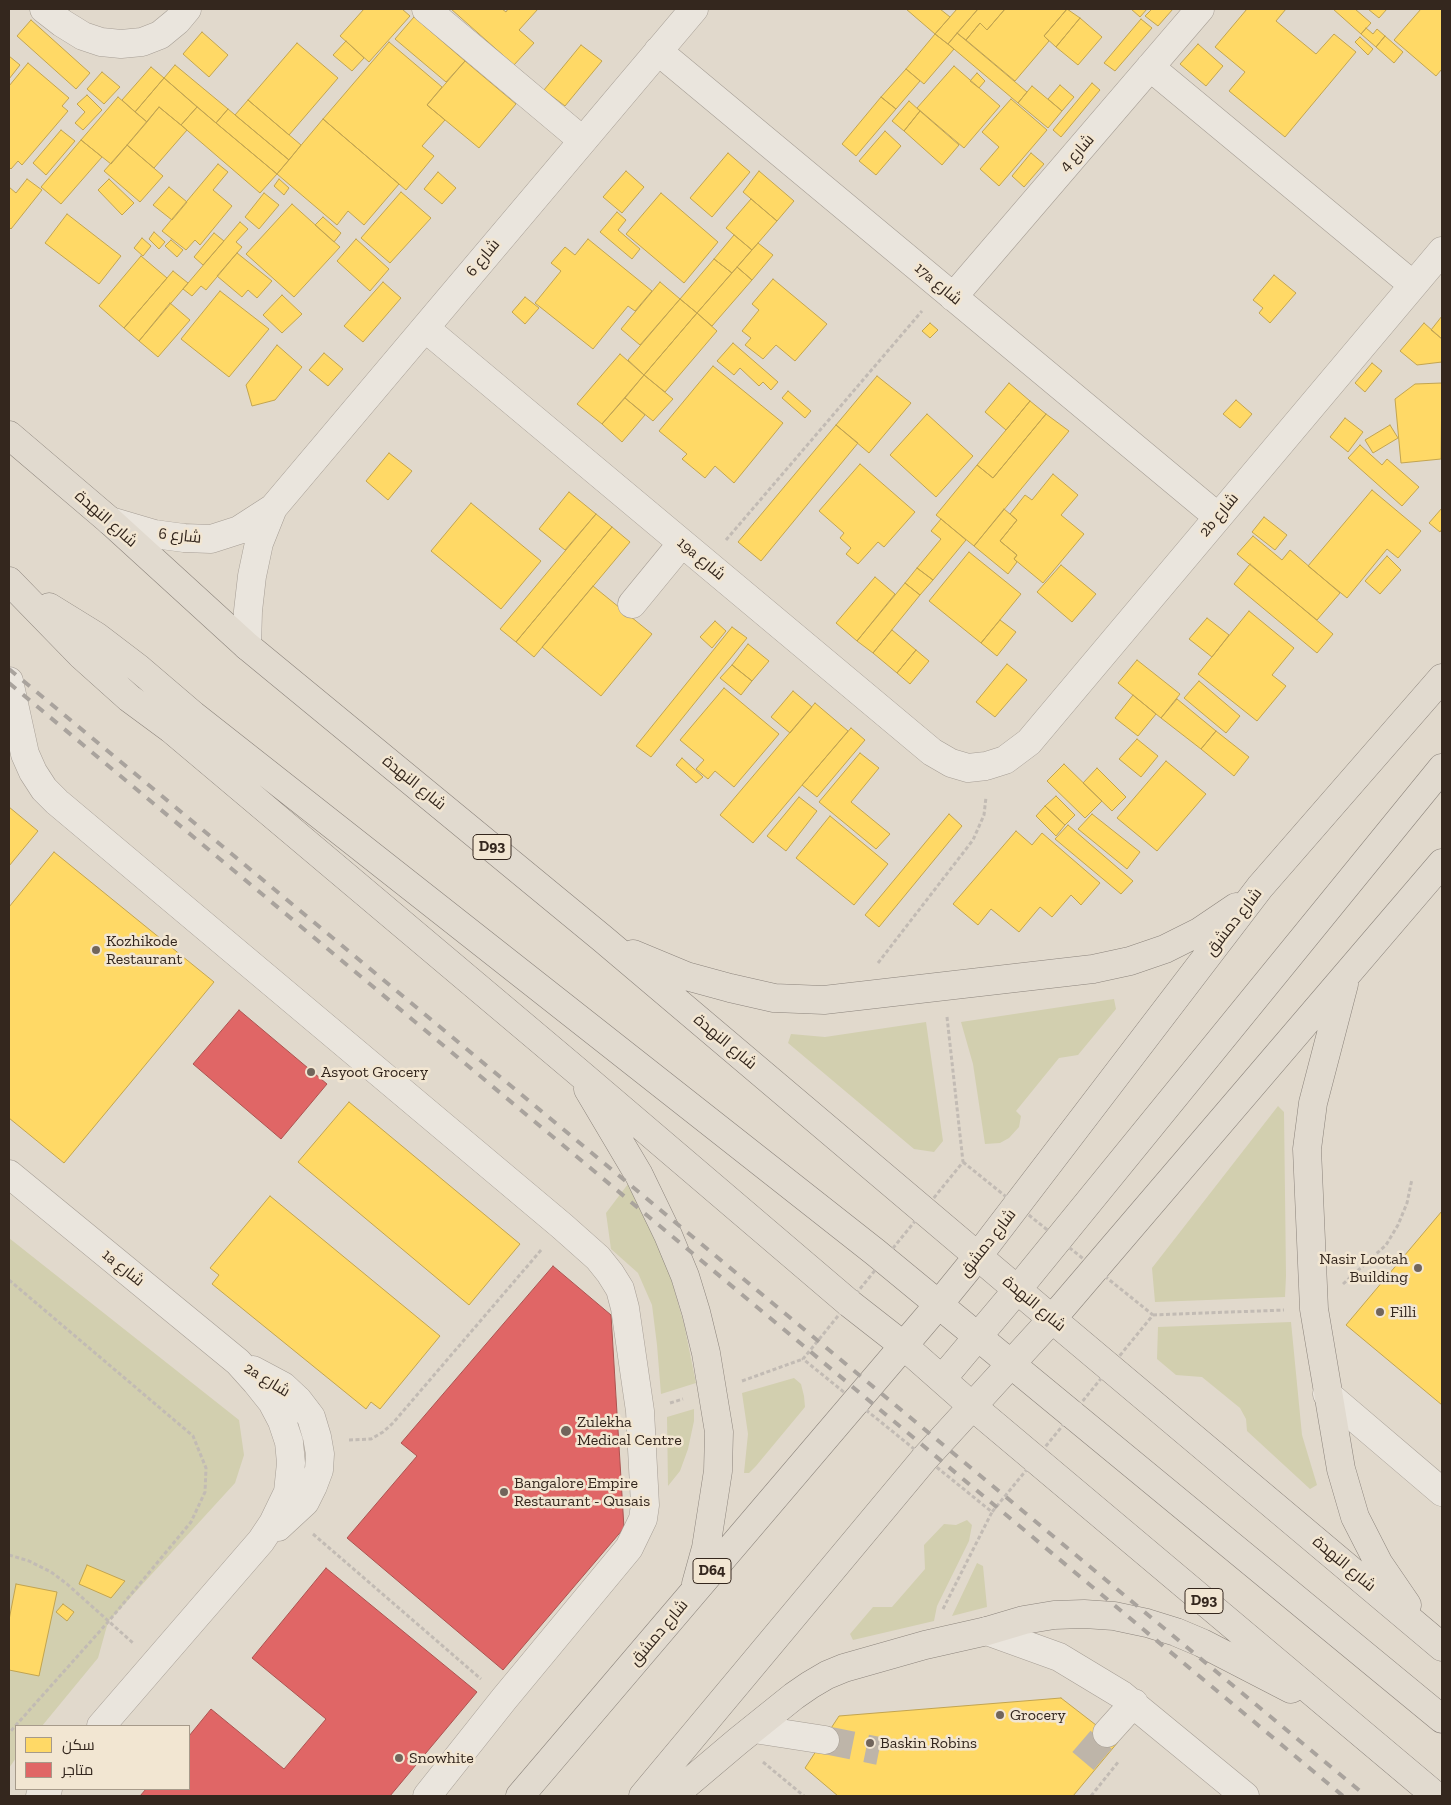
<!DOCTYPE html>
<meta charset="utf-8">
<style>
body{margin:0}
#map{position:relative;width:1451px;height:1805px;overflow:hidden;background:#e1d9cc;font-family:"Zilla Slab",Cairo,serif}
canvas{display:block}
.frame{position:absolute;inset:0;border:10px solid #34271e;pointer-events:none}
.legend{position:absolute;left:15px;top:1725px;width:175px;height:65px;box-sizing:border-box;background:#f2e6d2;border:1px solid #a69a8a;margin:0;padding:6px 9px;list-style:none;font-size:15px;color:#34271e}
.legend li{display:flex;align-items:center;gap:10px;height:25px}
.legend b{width:25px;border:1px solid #a69a8a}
</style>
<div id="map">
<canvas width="1451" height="1805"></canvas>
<div class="frame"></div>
<ul class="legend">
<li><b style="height:14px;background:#ffd966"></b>سكن</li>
<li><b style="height:14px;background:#e06666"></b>متاجر</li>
</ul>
</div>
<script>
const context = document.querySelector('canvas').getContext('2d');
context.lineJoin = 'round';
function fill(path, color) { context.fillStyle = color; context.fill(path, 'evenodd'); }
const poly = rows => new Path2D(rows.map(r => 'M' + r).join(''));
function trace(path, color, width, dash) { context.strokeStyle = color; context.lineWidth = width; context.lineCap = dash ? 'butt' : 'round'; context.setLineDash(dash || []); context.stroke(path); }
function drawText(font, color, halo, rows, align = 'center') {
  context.font = font + ' "Zilla Slab",Cairo,serif'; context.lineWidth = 5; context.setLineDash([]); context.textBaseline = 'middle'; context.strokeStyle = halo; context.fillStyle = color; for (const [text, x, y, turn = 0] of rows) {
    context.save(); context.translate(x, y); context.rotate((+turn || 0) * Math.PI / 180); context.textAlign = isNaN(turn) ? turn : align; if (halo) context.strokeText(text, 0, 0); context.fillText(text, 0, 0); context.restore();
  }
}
fill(poly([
 [1114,999,1116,1009,1078,1055,1059,1058,1016,1111,1021,1116,1019,1127,1009,1138,1000,1143,985,1144,973,1064,961,1022],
 [926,1022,943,1141,934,1152,914,1149,788,1043,791,1034,825,1037],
 [1278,1106,1284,1112,1286,1276,1285,1297,1155,1302,1152,1268],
 [631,1180,663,1250,684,1324,696,1383,661,1394,657,1345,652,1305,638,1273,611,1249,606,1213],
 [9,1238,239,1420,244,1455,235,1483,108,1622,98,1658,42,1726,16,1726,16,1758,9,1768],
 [1291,1322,1302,1435,1317,1485,1310,1489,1247,1431,1246,1419,1240,1408,1202,1377,1176,1375,1157,1359,1158,1327],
 [794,1378,801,1384,804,1396,805,1407,756,1466,749,1473,744,1473,748,1434,742,1393],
 [694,1409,694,1421,688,1449,680,1471,668,1486,667,1417],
 [967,1520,972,1525,969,1541,937,1606,934,1621,853,1640,850,1634,873,1607,892,1607,925,1569,924,1545,944,1524,956,1525],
 [977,1563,983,1566,987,1607,952,1616]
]), '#d2cfaf');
const homes = poly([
 [364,9,402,9,410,16,369,62,340,36,364,9],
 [451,9,502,9,506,12,508,9,538,9,519,30,534,43,514,65,451,9],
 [906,9,940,9,950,17,935,34,906,9],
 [957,9,978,9,948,44,935,34,957,9],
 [978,9,1005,9,987,30,980,23,966,40,957,33,978,9],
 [1005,9,1067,9,1044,36,1049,41,1015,81,966,40,980,23,987,30,1005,9],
 [1067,9,1080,18,1056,47,1044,36,1067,9],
 [1131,9,1147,9,1140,17,1131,9],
 [1152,9,1173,9,1158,26,1145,16,1152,9],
 [1247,9,1286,9,1276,21,1316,54,1334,34,1356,52,1285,137,1229,91,1245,72,1215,47,1247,9],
 [1333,9,1355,9,1371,23,1361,34,1333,9],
 [1368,9,1387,9,1379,18,1368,9],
 [1421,9,1442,9,1442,69,1436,76,1394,40,1421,9],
 [414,17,465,61,446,82,395,39,414,17],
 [1080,18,1102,37,1078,65,1056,47,1080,18],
 [1141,19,1152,28,1115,71,1104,63,1141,19],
 [31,20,90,73,76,89,17,36,31,20],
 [1366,28,1373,34,1377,29,1385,36,1376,47,1361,34,1366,28],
 [202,32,228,55,209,77,183,54,202,32],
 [957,33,1027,92,1018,103,948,44,957,33],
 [935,34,954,49,924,84,906,69,935,34],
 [1385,36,1403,52,1394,63,1376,47,1385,36],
 [1360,37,1373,49,1368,55,1355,42,1360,37],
 [346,41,364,58,352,71,333,55,346,41],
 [389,42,442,87,427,105,445,120,422,146,434,156,406,190,323,119,389,42],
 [297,43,338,78,289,135,248,100,297,43],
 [1198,44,1223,66,1206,86,1180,64,1198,44],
 [581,45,602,61,565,106,544,90,581,45],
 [9,56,20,65,9,79,9,56],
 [465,61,516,104,479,148,427,105,465,61],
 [28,63,69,98,62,106,68,111,22,165,18,161,11,169,9,167,9,86,28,63],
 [175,65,228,109,216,123,164,78,175,65],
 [954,66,1000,106,964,148,917,108,954,66],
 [151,67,164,78,135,112,122,100,151,67],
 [906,69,920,81,896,109,881,97,906,69],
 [102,72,120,87,104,104,87,89,102,72],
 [977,73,985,81,979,88,970,81,977,73],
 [164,78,197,107,181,125,159,107,147,122,135,112,164,78],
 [1092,83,1100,90,1061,137,1053,130,1092,83],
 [1060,85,1074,97,1062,111,1048,99,1060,85],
 [1032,86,1062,111,1048,128,1018,103,1032,86],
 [87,95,102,110,83,130,75,123,85,112,77,104,87,95],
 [118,97,147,122,111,164,81,140,118,97],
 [881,97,896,109,856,156,842,144,881,97],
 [1011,99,1047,130,999,186,980,169,999,147,982,132,1011,99],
 [248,100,301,145,289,160,235,115,248,100],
 [909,101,920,111,904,131,892,121,909,101],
 [159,107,187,130,154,168,127,145,159,107],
 [197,107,277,174,260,193,181,125,197,107],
 [228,109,289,160,277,174,216,123,228,109],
 [920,111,959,145,942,165,904,131,920,111],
 [323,119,399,184,364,225,348,211,337,225,277,174,323,119],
 [61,130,75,141,46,175,33,163,61,130],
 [885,131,901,146,876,175,859,161,885,131],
 [81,140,102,157,61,204,41,187,81,140],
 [127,145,163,176,140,202,104,171,127,145],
 [728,153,750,172,712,217,690,198,728,153],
 [1031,153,1044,164,1024,187,1012,176,1031,153],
 [218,164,228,172,213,190,232,206,200,245,195,240,186,250,162,231,218,164],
 [626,171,644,187,622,213,603,197,626,171],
 [759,171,794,201,777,221,743,192,759,171],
 [438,172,456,188,442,204,424,189,438,172],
 [27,179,42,190,11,229,9,227,9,187,16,193,27,179],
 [109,179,134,203,122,215,98,190,109,179],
 [279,179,289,188,284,195,274,186,279,179],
 [169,187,187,202,172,220,153,205,169,187],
 [401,192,431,218,390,263,361,238,401,192],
 [264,193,279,205,259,229,245,217,264,193],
 [661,193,718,242,684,283,626,234,661,193],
 [751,199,777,221,752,250,726,228,751,199],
 [292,204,340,247,294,297,246,254,292,204],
 [617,212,626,220,618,230,640,249,632,259,600,232,617,212],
 [67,214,121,256,99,284,45,243,67,214],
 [323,217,341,233,334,242,315,225,323,217],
 [240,222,248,229,236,242,242,247,206,290,201,286,192,296,183,289,240,222],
 [154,232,165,242,159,249,149,239,154,232],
 [214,233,224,241,203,265,194,257,214,233],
 [734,235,752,250,732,273,714,259,734,235],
 [142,238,151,246,143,256,134,248,142,238],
 [356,239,389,269,370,291,337,261,356,239],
 [588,239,652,291,635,311,628,306,593,349,535,303,561,271,551,263,565,247,575,255,588,239],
 [171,240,183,250,177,257,165,246,171,240],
 [758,243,773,255,752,280,737,267,758,243],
 [237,253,272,281,257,298,248,290,242,297,217,276,237,253],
 [141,256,167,278,124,328,99,306,141,256],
 [714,259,732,273,697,313,680,299,714,259],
 [737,267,752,280,712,326,697,313,737,267],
 [173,271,188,283,139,341,124,328,173,271],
 [1274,275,1296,293,1270,323,1259,313,1263,308,1253,300,1274,275],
 [773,279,827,324,795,361,776,345,763,359,745,345,751,338,742,331,759,310,752,304,773,279],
 [383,282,401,298,363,342,344,326,383,282],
 [660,282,680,299,640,345,621,329,660,282],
 [220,291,269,329,229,377,181,339,220,291],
 [282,295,302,314,282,333,263,315,282,295],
 [525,297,539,308,525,324,512,312,525,297],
 [680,299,697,313,644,375,628,360,680,299],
 [170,303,190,320,158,357,139,341,170,303],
 [697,313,717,331,665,392,644,375,697,313],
 [1442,316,1442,339,1431,330,1442,316],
 [930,323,938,330,930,338,922,331,930,323],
 [1424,323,1442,339,1442,362,1417,365,1400,351,1424,323],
 [733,343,778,382,771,390,763,382,759,386,740,368,734,375,717,361,733,343],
 [277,345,302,367,275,400,252,406,246,385,277,345],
 [324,353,343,369,328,386,309,370,324,353],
 [620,354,644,375,602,424,577,404,620,354],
 [1372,363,1382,371,1365,392,1355,383,1372,363],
 [713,366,783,423,734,483,715,466,705,478,682,459,687,454,659,431,713,366],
 [644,375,673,399,653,421,625,398,644,375],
 [877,376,911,403,869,453,836,425,877,376],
 [1009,383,1030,401,1006,430,985,412,1009,383],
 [1442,383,1441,459,1401,463,1395,399,1415,384,1442,383],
 [788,391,811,411,805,418,782,398,788,391],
 [625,398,645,415,622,442,602,424,625,398],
 [1236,400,1252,414,1240,428,1223,414,1236,400],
 [1030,401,1046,414,993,478,977,465,1030,401],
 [927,414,973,456,936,497,890,455,927,414],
 [1046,414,1069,431,974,546,936,515,977,465,993,478,1046,414],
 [1345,418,1363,432,1348,452,1330,437,1345,418],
 [836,425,858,443,761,561,738,542,836,425],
 [1390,425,1398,438,1373,453,1365,440,1390,425],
 [1360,445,1382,465,1387,459,1419,487,1402,506,1348,458,1360,445],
 [389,453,412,471,388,500,366,481,389,453],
 [860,464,915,512,884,547,878,542,858,564,846,554,851,548,840,538,844,533,819,511,860,464],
 [1053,474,1078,495,1061,515,1084,534,1043,583,1014,559,1017,555,1000,541,1017,520,1010,514,1025,495,1032,500,1053,474],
 [1372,490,1421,531,1398,558,1387,549,1347,598,1308,566,1372,490],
 [569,492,596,514,565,550,539,529,569,492],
 [471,503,541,561,501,609,431,551,471,503],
 [1442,508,1442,529,1440,532,1429,523,1442,508],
 [1004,509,1017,520,1000,541,1017,555,1014,559,1017,562,1008,574,974,546,1004,509],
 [596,514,612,527,516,642,500,629,596,514],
 [1264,517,1287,535,1275,550,1252,532,1264,517],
 [941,519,966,540,933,580,917,568,941,539,931,531,941,519],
 [612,527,630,542,534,657,516,642,612,527],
 [1253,536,1282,560,1290,550,1340,593,1317,620,1237,554,1253,536],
 [969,552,1021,594,981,643,929,601,969,552],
 [1387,556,1401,570,1380,594,1365,581,1387,556],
 [1250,564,1333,634,1317,653,1234,584,1250,564],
 [1061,565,1096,594,1072,622,1037,592,1061,565],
 [917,568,933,580,920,595,905,583,917,568],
 [875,577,895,594,857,641,836,623,875,577],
 [905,583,920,595,873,653,857,641,905,583],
 [593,586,652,634,601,696,542,647,593,586],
 [1249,611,1294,648,1272,675,1286,686,1257,721,1198,674,1249,611],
 [1207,618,1229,635,1212,657,1189,639,1207,618],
 [1000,620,1016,632,997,656,981,643,1000,620],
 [715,621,726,631,712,648,700,637,715,621],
 [732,627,747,638,651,757,636,746,732,627],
 [892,630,916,650,897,673,873,653,892,630],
 [748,644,769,661,752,681,732,665,748,644],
 [916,650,929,661,910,684,897,673,916,650],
 [1137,660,1180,694,1161,718,1118,683,1137,660],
 [1007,664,1027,680,995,717,976,702,1007,664],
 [732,665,752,681,741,695,720,678,732,665],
 [1199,681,1240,716,1226,733,1184,698,1199,681],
 [724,688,779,734,734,787,715,771,708,779,696,769,704,760,680,740,724,688],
 [793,691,812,707,790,733,771,717,793,691],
 [1133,695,1156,714,1138,736,1115,718,1133,695],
 [1177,699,1216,731,1201,749,1161,718,1177,699],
 [815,703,848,731,753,843,720,815,815,703],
 [851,728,865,740,817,797,802,785,851,728],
 [1216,731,1249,757,1234,776,1201,749,1216,731],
 [1137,739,1158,756,1141,777,1119,759,1137,739],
 [860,753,879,768,851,802,890,834,876,849,819,802,860,753],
 [682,758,703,777,696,783,676,765,682,758],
 [1166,761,1206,794,1157,851,1117,818,1166,761],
 [1064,764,1102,801,1085,818,1047,781,1064,764],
 [1097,768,1126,797,1112,811,1083,783,1097,768],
 [1056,796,1075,815,1065,825,1045,806,1056,796],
 [799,797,817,811,786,851,767,836,799,797],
 [1045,806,1065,825,1056,836,1036,816,1045,806],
 [9,807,38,831,9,866,9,807],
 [949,814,962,826,879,927,865,915,949,814],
 [1092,814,1140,852,1127,869,1078,829,1092,814],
 [830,816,888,864,854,905,796,858,830,816],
 [1068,825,1133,881,1121,894,1055,839,1068,825],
 [1016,831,1032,845,1042,833,1100,883,1081,905,1071,895,1052,917,1040,907,1019,932,991,909,978,925,953,904,1016,831],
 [54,852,214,982,64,1163,9,1118,9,907,54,852],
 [349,1102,520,1244,469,1305,298,1162,349,1102],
 [270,1196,440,1336,380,1409,371,1402,366,1409,212,1284,219,1275,210,1268,270,1196],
 [1442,1211,1442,1405,1346,1325,1442,1211],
 [87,1565,125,1581,111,1598,79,1584,87,1565],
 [16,1584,57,1592,39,1676,9,1670,9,1620,16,1584],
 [63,1604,74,1612,67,1621,56,1612,63,1604],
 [1061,1698,1118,1742,1073,1796,838,1796,805,1768,839,1716,1061,1698]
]);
fill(homes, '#ffd966');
trace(homes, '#c2a450', 1);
const shops = poly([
 [239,1010,327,1084,281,1139,193,1064,239,1010],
 [553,1266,611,1315,624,1528,503,1670,347,1538,417,1456,401,1443,553,1266],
 [326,1568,477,1692,390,1796,140,1796,146,1789,189,1789,189,1736,211,1709,284,1769,326,1719,252,1658,326,1568]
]);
fill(shops, '#e06666');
trace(shops, '#ac5350', 1);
trace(poly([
 [825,1740,879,1751],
 [1083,1761,1107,1733]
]), '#beb5a9', 28, [28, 14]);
const minor = poly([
 [44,9,62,23,83,36,101,42,121,44,142,42,160,35,177,21,187,9],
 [426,9,582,140],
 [658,51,1218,517],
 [1150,67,1413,285],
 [953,297,1200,9],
 [425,328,932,752,951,763,968,768,986,766,1005,760,1029,742,1442,251],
 [110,521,154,534,184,538,211,539,239,530,273,508,694,9],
 [632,604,682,543],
 [247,646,248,611,252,576,259,543,273,508],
 [9,681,25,754,33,772,44,789,57,802,562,1226,598,1258,610,1273,620,1289,625,1308,640,1411,645,1505,643,1519,629,1548,504,1699,427,1796],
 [9,1174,238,1362,256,1382,272,1402,282,1421,289,1442,291,1463,288,1492,273,1523,261,1541,101,1726],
 [253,1370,283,1386,298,1400,311,1417,317,1437,320,1454,319,1470,313,1486,305,1502,278,1527],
 [1327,1394,1442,1492],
 [987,1631,1059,1657,1122,1695,1245,1796],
 [754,1729,825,1740],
 [1107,1733,1134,1703],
 [40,1796,48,1789]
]);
const major = poly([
 [9,435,110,521,247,646,603,939,1052,1319,1442,1647],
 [9,581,81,655,129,698,171,729,577,1071,849,1303,904,1346,972,1406,1436,1796],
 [49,607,96,636,138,668,193,715,875,1252,1442,1719],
 [633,954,686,976,730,988,774,998,824,1000,1093,969,1130,961,1165,949,1199,932,1236,907],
 [1344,984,1313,1103,1307,1149,1314,1309,1341,1469,1355,1517,1379,1564,1407,1605],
 [588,1089,639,1175,668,1235,685,1276,696,1312,706,1353,719,1432,718,1471,706,1548,696,1584],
 [942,1379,1017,1290,1442,768],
 [520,1796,939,1304,978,1256,1260,887,1442,678],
 [643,1796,925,1458,1052,1319,1442,863],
 [673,1796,738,1741,794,1696,810,1685,827,1675,844,1668,925,1645,987,1631,1024,1620,1054,1615,1084,1614,1114,1616,1147,1623,1176,1632,1202,1643,1291,1689]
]);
trace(minor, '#a69e95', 29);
trace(major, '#8c847c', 29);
trace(poly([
 [726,540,922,311],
 [878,963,973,840,984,815,986,797],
 [947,1017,963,1162],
 [963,1162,1153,1315,992,1512,803,1359,963,1162],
 [9,1280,193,1436,206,1468,205,1492,191,1522,108,1622,9,1733],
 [1343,1284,1386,1245,1398,1225,1407,1203,1412,1179],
 [1153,1315,1284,1310],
 [742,1381,803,1359],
 [670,1403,683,1399],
 [349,1440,371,1439,383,1432,393,1423,542,1249],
 [313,1534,481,1679],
 [9,1555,29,1561,51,1572,67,1584,133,1643],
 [943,1609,992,1512],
 [763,1762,804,1796],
 [1091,1796,1119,1761]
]), '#c2bbb4', 3, [4, 2.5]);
trace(minor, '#eae5dd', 28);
trace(major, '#e1dacf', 28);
trace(poly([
 [9,669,1366,1796],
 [9,683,1343,1796]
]), '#a9a39d', 4, [9, 9]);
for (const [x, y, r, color] of [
 [96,950,5,"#71655b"],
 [311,1072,5,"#71655b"],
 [1418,1268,5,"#71655b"],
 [1380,1312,5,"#71655b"],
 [566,1431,6,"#71655b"],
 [504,1492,5,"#71655b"],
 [1000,1715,5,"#71655b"],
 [870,1743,5,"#71655b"],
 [399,1758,5,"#71655b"]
]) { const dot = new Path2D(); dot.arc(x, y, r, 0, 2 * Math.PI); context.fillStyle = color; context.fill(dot); trace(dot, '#f2e6d2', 2); }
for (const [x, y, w] of [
 [492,847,38],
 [712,1571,38],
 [1204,1601,38]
]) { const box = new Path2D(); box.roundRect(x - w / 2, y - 12.5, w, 25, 4); context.fillStyle = '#f2e6d2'; context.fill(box); trace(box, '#34271e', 1); }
drawText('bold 15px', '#34271e', null, [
 ["D93",492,847],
 ["D64",712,1571],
 ["D93",1204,1601]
]);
drawText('16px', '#34271e', '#f2e6d2', [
 ["شارع 4",1077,153,-49],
 ["شارع 6",483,258,-50],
 ["17a شارع",938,284,40],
 ["2b شارع",1219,515,-50],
 ["شارع النهدة",106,519,41],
 ["شارع 6",180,536,6],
 ["19a شارع",701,559,40],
 ["شارع النهدة",414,783,39],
 ["شارع دمشق",1234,922,-52],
 ["شارع النهدة",725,1042,40],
 ["شارع دمشق",988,1243,-52],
 ["1a شارع",123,1268,39],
 ["شارع النهدة",1034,1304,40],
 ["2a شارع",267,1380,32],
 ["شارع النهدة",1344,1564,40],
 ["شارع دمشق",659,1633,-50]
]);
drawText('16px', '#34271e', '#f2e6d2', [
 ["Kozhikode",106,941],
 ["Restaurant",106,959],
 ["Asyoot Grocery",321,1072],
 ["Nasir Lootah",1408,1259,"right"],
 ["Building",1408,1277,"right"],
 ["Filli",1390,1312],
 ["Zulekha",577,1422],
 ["Medical Centre",577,1440],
 ["Bangalore Empire",514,1483],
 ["Restaurant - Qusais",514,1501],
 ["Grocery",1010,1715],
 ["Baskin Robins",880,1743],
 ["Snowhite",409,1758]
], 'left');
</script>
